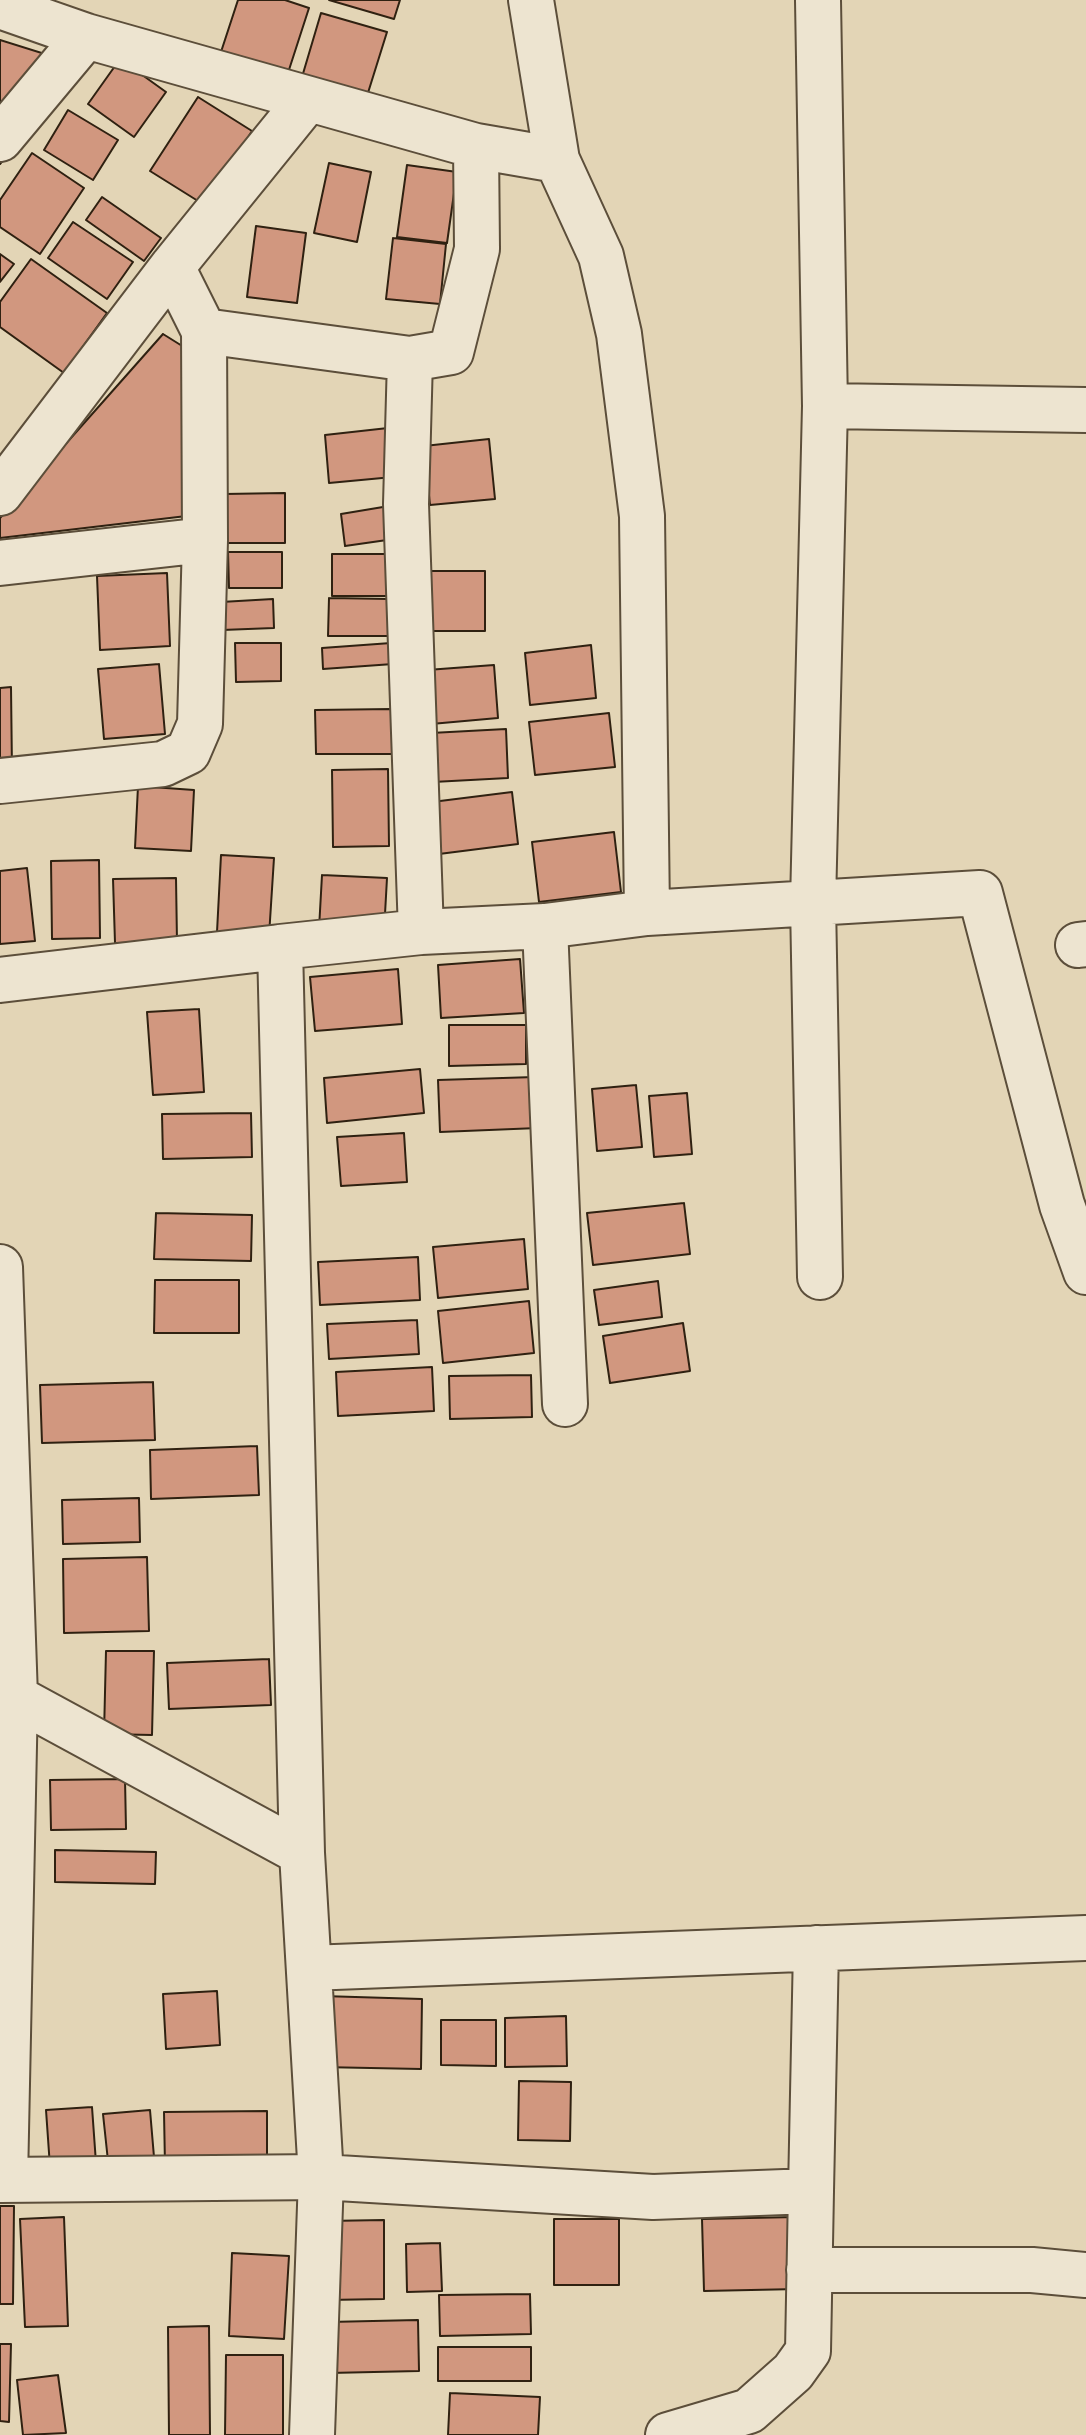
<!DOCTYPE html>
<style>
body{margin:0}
canvas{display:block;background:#e3d5b6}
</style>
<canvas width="1086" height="2435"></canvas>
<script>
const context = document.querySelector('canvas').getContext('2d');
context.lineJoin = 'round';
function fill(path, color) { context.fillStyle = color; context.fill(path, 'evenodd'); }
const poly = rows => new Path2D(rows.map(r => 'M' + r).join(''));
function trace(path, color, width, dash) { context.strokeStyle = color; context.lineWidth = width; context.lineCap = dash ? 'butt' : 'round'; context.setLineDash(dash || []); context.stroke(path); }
const building = poly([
 [238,0,285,0,309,8,287,76,220,55,238,0],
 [329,0,400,0,394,19,329,0],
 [321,13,387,32,367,96,302,77,321,13],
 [0,40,80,65,0,164,0,40],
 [120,59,166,92,134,137,88,104,120,59],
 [198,97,252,131,206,206,150,171,198,97],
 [68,110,118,140,93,180,44,150,68,110],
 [32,153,84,188,40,254,0,227,0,200,32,153],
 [329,163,371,172,357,242,314,233,329,163],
 [407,165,457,172,447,243,397,237,407,165],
 [102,197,161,238,144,261,86,220,102,197],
 [73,222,133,262,107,299,48,258,73,222],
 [256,226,306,233,297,303,247,297,256,226],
 [393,238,446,244,440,304,386,299,393,238],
 [0,254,14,264,0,282,0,254],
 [31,259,107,313,64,373,0,327,0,302,31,259],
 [163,334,187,349,195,515,0,538,0,518,163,334],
 [388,428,393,477,329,483,325,435,388,428],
 [489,439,495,499,430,505,424,446,489,439],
 [285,493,285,543,225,543,224,494,285,493],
 [389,506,394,539,345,546,341,514,389,506],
 [228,552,282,552,282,588,229,588,228,552],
 [332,554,388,554,388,596,332,596,332,554],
 [426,571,485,571,485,631,426,631,426,571],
 [167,573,170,646,100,650,97,576,167,573],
 [329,598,390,599,389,636,328,636,329,598],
 [273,599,274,628,222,630,221,602,273,599],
 [235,643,281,643,281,681,236,682,235,643],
 [391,643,393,664,323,669,322,648,391,643],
 [591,645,596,698,530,705,525,653,591,645],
 [159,664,165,734,104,739,98,669,159,664],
 [494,665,498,718,431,724,427,670,494,665],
 [11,687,12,771,0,771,0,688,11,687],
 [392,709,392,754,316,754,315,710,392,709],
 [609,713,615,767,535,775,529,722,609,713],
 [506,729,508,778,433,782,431,733,506,729],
 [388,769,389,846,333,847,332,770,388,769],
 [138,786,194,790,191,851,135,848,138,786],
 [512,792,518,844,439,854,432,802,512,792],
 [614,832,621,892,539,902,532,842,614,832],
 [221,855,274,858,269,936,217,932,221,855],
 [99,860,100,938,52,939,51,861,99,860],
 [27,868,35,941,0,944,0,871,27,868],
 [322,875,387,878,384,932,319,929,322,875],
 [176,878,177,942,115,943,113,879,176,878],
 [520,959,524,1013,441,1018,438,965,520,959],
 [398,969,402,1024,315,1031,310,977,398,969],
 [199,1009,204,1092,153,1095,147,1012,199,1009],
 [449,1025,526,1025,526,1064,449,1066,449,1025],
 [420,1069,424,1113,327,1123,324,1078,420,1069],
 [535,1077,538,1128,440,1132,438,1080,535,1077],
 [636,1085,642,1147,597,1151,592,1089,636,1085],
 [687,1093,692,1154,654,1157,649,1096,687,1093],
 [251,1113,252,1157,163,1159,162,1114,251,1113],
 [404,1133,407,1182,341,1186,337,1137,404,1133],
 [684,1203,690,1254,593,1265,587,1213,684,1203],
 [156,1213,252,1215,251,1261,154,1259,156,1213],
 [524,1239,528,1289,438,1298,433,1247,524,1239],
 [418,1257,420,1300,320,1305,318,1262,418,1257],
 [155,1280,239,1280,239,1333,154,1333,155,1280],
 [658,1281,662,1317,599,1325,594,1290,658,1281],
 [529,1301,534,1353,443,1363,438,1311,529,1301],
 [417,1320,419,1354,329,1359,327,1324,417,1320],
 [683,1323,690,1371,610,1383,603,1336,683,1323],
 [432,1367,434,1411,338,1416,336,1372,432,1367],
 [531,1375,532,1417,450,1419,449,1376,531,1375],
 [153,1382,155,1440,42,1443,40,1385,153,1382],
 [257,1446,259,1495,151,1499,150,1450,257,1446],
 [139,1498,140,1542,63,1544,62,1500,139,1498],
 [147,1557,149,1631,64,1633,63,1559,147,1557],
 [106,1651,154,1651,152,1735,104,1734,106,1651],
 [269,1659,271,1705,169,1709,167,1663,269,1659],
 [125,1779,126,1829,51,1830,50,1780,125,1779],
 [55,1850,156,1852,155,1884,55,1882,55,1850],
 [217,1991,220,2045,166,2049,163,1994,217,1991],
 [322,1996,422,1999,421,2069,320,2067,322,1996],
 [566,2016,567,2066,505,2067,505,2018,566,2016],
 [441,2020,496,2020,496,2066,441,2065,441,2020],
 [519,2081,571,2082,570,2141,518,2140,519,2081],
 [92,2107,96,2163,50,2167,46,2110,92,2107],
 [150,2110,154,2157,108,2161,103,2114,150,2110],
 [267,2111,267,2166,165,2166,164,2112,267,2111],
 [0,2206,14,2206,13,2304,0,2304,0,2206],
 [64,2217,68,2326,25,2327,20,2219,64,2217],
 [796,2217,798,2289,704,2291,702,2219,796,2217],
 [554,2219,619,2219,619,2285,554,2285,554,2219],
 [384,2220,384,2299,327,2300,327,2221,384,2220],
 [440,2243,442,2291,407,2292,406,2244,440,2243],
 [232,2253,289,2256,284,2339,229,2336,232,2253],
 [530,2294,531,2334,440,2336,439,2295,530,2294],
 [418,2320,419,2371,329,2373,328,2322,418,2320],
 [209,2326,210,2435,169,2435,168,2327,209,2326],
 [0,2344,11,2344,9,2422,0,2421,0,2344],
 [438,2347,531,2347,531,2381,438,2381,438,2347],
 [226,2355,283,2355,283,2435,225,2435,226,2355],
 [58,2375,66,2433,23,2435,17,2380,58,2375],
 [450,2393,540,2397,538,2435,448,2435,450,2393]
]);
fill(building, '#d1977f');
trace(building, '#2f2111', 2);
const minor = poly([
 [531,0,557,160],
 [818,0,825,406,813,903,820,1277],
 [0,6,86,36,476,146,477,249,451,352,410,359,406,504,421,932,280,947],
 [0,139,86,36],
 [204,331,410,359],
 [825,406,1086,410],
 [0,493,172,267,308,99],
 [0,563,205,540,204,331,172,267],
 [0,781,163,764,188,752,200,724,205,540],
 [647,913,980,893,1062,1205,1086,1272],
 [545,926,565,1404],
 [421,932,545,926,647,913,642,516,619,334,601,256,557,160,476,146],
 [1078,945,1086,944],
 [0,980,280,947,302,1853],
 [0,1267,15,1697,5,2180],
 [0,1689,302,1853,321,2177,653,2197,811,2191,816,1948],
 [309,1968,1086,1938],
 [0,2180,321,2177,312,2435],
 [809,2270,1032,2270,1086,2275],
 [668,2435,749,2411,793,2372,808,2351,811,2191]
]);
trace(minor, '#5c4e3a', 48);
trace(minor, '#ede4d0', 44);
</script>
